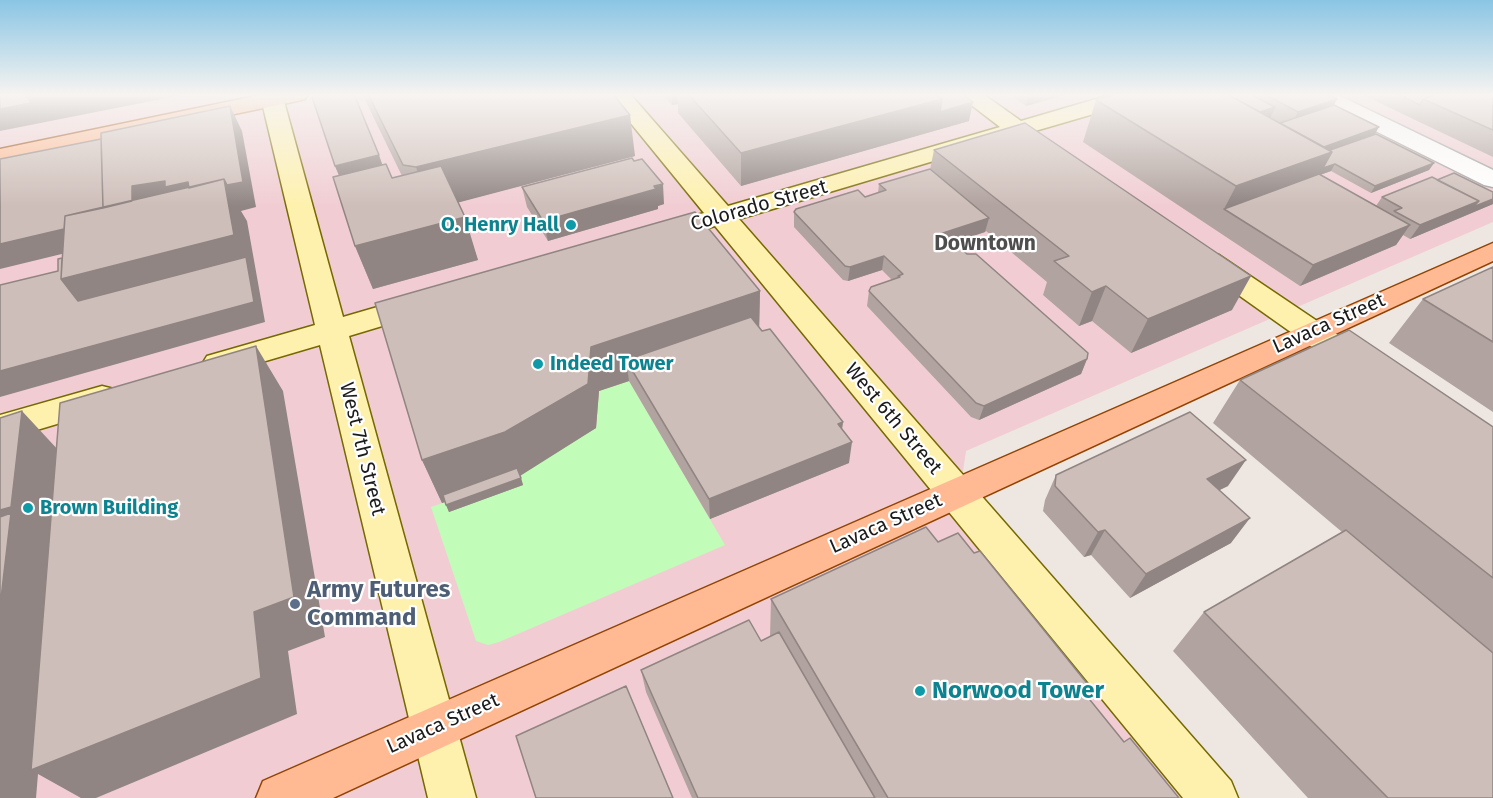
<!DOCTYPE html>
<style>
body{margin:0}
canvas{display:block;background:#eee6e0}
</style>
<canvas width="1493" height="798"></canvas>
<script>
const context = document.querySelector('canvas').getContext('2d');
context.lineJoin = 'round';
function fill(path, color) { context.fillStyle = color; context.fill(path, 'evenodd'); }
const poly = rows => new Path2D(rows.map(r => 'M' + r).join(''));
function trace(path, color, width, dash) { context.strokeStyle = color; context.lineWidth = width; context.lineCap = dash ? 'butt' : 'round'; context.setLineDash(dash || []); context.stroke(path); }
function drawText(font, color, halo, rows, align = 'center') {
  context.font = font + ' "Fira Sans",sans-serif'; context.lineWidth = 4.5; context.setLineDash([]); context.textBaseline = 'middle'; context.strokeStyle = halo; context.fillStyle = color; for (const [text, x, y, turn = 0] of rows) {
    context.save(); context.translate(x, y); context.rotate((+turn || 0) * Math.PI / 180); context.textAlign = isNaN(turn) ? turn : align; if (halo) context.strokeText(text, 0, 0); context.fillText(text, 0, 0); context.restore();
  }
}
fill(poly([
 [0,94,1493,94,1493,222,966,451,956,518,1189,798,0,798]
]), '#f1cdd3');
fill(poly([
 [629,381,725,545,499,642,488,645,476,641,431,507,446,502,596,428,599,391]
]), '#c1fdb8');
const street = poly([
 [1308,94,1336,94,1493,170,1493,187,1484,185,1311,99,1308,94]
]);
const secondary = poly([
 [260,94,282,94,343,317,422,294,432,297,437,304,432,311,349,336,476,798,428,798,320,345,218,375,207,372,202,364,207,356,315,325,260,94],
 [607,94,630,94,728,206,1000,127,957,94,983,94,1021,121,1113,94,1148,94,1145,99,1035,131,1042,138,1038,143,1030,145,1014,137,739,219,1231,781,1238,798,1183,798,715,226,661,242,651,240,648,234,651,228,704,213,607,94],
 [1209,252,1219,255,1372,358,1377,366,1372,374,1361,377,1350,374,1199,267,1195,261,1199,255,1209,252],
 [102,386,114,389,118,398,114,407,0,441,0,415,102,386]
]);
const primary = poly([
 [265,94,308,94,305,99,297,101,0,163,0,149,265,94],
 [1493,243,1493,261,333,798,256,798,263,781,1493,243]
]);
trace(street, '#a2a2a2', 3);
trace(secondary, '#756900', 3);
trace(primary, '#934300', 3);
fill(street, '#fff');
fill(secondary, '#fef1ae');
fill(primary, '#ffba94');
fill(poly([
 [363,94,613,94,635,156,458,202,478,260,373,289,355,246,339,175,335,166,382,165,392,178,402,176,367,104],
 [662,94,962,94,969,121,741,186,678,113,678,104,672,105],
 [1008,94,1068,94,1026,106],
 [1117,94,1327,94,1337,99,1334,105,1376,134,1434,163,1429,170,1371,193,1331,171,1320,175,1376,206,1382,197,1437,180,1493,192,1493,204,1410,239,1403,235,1396,245,1300,286,1083,142,1096,100],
 [1361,94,1493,94,1493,157,1411,118],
 [934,150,1232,310,1131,353,1092,321,1079,326,1043,295,1047,282,986,231,985,232,954,242,1087,359,1081,374,979,420,971,417,867,306,869,291,892,280,882,270,848,281,843,280,794,227,794,212,865,197,878,193,879,184,930,170],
 [522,187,664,204,658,206,658,209,548,241,527,207],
 [1493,267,1493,412,1389,343,1423,299],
 [760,291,759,328,843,422,842,429,849,463,710,519,629,381,599,391,596,428,520,475,523,485,449,512,445,502,442,503,422,460],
 [1240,380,1493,427,1493,798,1308,798,1173,651,1204,612,1342,532,1213,423],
 [1056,475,1228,486,1219,490,1231,543,1130,598,1091,555,1084,557,1043,511,1045,500],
 [938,542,974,553,1094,692,1089,699,1124,742,1179,798,692,798,646,692,641,670,761,641,770,637,771,599]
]), '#b1a39f');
fill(poly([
 [0,94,187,94,0,131],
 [672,94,677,94,678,104,672,105],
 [1029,94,1068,94,1026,106],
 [942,99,973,102,969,121,741,186,741,153],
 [1337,99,1327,118,1288,131,1298,112],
 [230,106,242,131,256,207,241,211,247,221,265,322,0,397,0,371,94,322,61,279,148,233,0,269,0,244,132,186,165,181,188,182],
 [1275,107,1269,121,1238,119],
 [630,115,635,156,430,210,416,167],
 [1379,127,1371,141,1335,164,1331,171,1224,209,1236,186,1298,156],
 [379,155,386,175,343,185,335,166],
 [1434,163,1429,170,1371,193,1375,186],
 [663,184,664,204,658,206,658,209,548,241,543,221],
 [1493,199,1493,204,1410,239,1420,225,1479,201],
 [465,217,478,260,373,289,355,246],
 [989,218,985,232,940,247,943,233],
 [1410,225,1396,245,1300,286,1313,265],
 [884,256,882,270,848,281,850,267],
 [1251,276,1232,310,1131,353,1148,319],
 [1106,286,1092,321,1079,326,1092,292],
 [760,291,759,336,626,360,629,381,599,391,596,428,520,476,442,503,422,460,591,347],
 [256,346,283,391,325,637,288,651,297,714,96,798,81,798,38,774,36,798,0,798,0,510,22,411,60,452,254,612],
 [1087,359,1081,374,979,420,984,406],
 [843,422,840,442,838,424],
 [852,442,849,463,710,519,709,499],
 [1246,460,1228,486,1191,504,1207,479],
 [521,478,523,485,449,512,446,505],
 [1250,518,1231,543,1130,598,1146,574],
 [1105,530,1091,555,1084,557,1098,532],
 [1094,692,1069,727,1086,695]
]), '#908582');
const building = poly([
 [0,94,25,94,31,103,0,109,0,94],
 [311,94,354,94,379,155,335,166,311,94],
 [368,94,613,94,630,115,416,167,403,165,368,94],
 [688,94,935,94,942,99,741,153,688,94],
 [935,94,962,94,973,102,940,112,942,99,935,94],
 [1117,94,1227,94,1332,152,1236,186,1096,100,1117,94],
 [1227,94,1250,94,1275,107,1260,112,1227,94],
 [1264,94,1327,94,1337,99,1298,112,1264,94],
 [1397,94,1436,94,1423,99,1420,105,1397,94],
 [1436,94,1493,94,1493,130,1423,99,1436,94],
 [1334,105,1379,127,1324,147,1280,123,1334,105],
 [230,106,243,182,227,185,224,179,189,188,188,182,165,187,165,181,132,186,132,201,103,208,101,133,230,106],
 [1025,123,1251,276,1148,319,1106,286,1092,292,1054,261,1069,256,934,150,1025,123],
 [1376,134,1434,163,1375,186,1335,164,1323,168,1332,152,1330,150,1376,134],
 [101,139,103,208,65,216,64,229,0,244,0,159,101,139],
 [632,158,634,161,642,159,663,184,654,186,656,189,543,221,522,187,632,158],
 [386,164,392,178,441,166,465,217,355,246,333,177,386,164],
 [930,169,989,218,943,233,967,254,976,254,1088,353,1087,359,984,406,976,403,869,291,871,287,900,277,898,276,903,274,884,256,850,267,845,266,794,212,796,209,858,190,865,197,886,190,879,184,930,169],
 [1454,173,1493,192,1493,199,1473,207,1479,201,1437,180,1454,173],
 [1319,174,1410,225,1313,265,1224,209,1319,174],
 [1432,177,1479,201,1420,225,1394,211,1402,208,1382,197,1432,177],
 [224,179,234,235,61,279,65,216,224,179],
 [695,212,760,291,591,347,588,384,505,432,422,460,375,303,695,212],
 [246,257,254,302,0,371,0,285,58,271,58,259,62,258,61,279,78,301,246,257],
 [1493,267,1493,342,1423,299,1493,267],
 [751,317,762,331,770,329,843,422,838,424,852,442,709,499,626,360,751,317],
 [1349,330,1493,427,1493,578,1240,380,1349,330],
 [256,346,294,597,254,612,261,678,31,770,60,403,256,346],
 [22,411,11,507,0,510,0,418,22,411],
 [1190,412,1246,460,1207,479,1250,518,1146,574,1105,530,1098,532,1055,486,1056,475,1190,412],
 [517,468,521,478,446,505,443,495,517,468],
 [11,513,0,607,0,517,11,513],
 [926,527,938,542,958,533,974,553,980,551,1094,692,1086,695,1124,742,1130,738,1179,798,888,798,771,599,926,527],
 [1346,530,1493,653,1493,798,1388,798,1204,612,1346,530],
 [749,620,761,641,779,632,875,798,698,798,641,670,749,620],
 [626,686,673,798,536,798,516,736,626,686]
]);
fill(building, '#cebeb9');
trace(building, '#908582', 1.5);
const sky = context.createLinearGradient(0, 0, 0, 206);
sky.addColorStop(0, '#8ac5e4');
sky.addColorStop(0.46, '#f7f4f1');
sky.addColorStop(1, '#f7f4f100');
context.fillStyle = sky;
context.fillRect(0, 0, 1493, 206);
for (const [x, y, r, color] of [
 [571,225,6,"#0f9aa8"],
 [538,364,6,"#0f9aa8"],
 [28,508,6,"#0f9aa8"],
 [295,604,6,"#5c6f8a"],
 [920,691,6,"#0f9aa8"]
]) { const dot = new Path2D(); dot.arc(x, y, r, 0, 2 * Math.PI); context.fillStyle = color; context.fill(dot); trace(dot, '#fff', 2); }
drawText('20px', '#1b1b1b', '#fff', [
 ["Colorado Street",759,206,-16],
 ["Lavaca Street",1329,324,-24],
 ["West 6th Street",893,419,50],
 ["West 7th Street",362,449,76],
 ["Lavaca Street",886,524,-24],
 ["Lavaca Street",443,724,-24]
]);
drawText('bold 20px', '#0d838f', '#fff', [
 ["O. Henry Hall",559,225,"right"],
 ["Indeed Tower",550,364],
 ["Brown Building",40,508]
], 'left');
drawText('bold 21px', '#4e4e4e', '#fff', [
 ["Downtown",985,244]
]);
drawText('bold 24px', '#4e5e75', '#fff', [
 ["Army Futures",307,590],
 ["Command",307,618]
], 'left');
drawText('bold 24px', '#0d838f', '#fff', [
 ["Norwood Tower",932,691]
], 'left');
</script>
